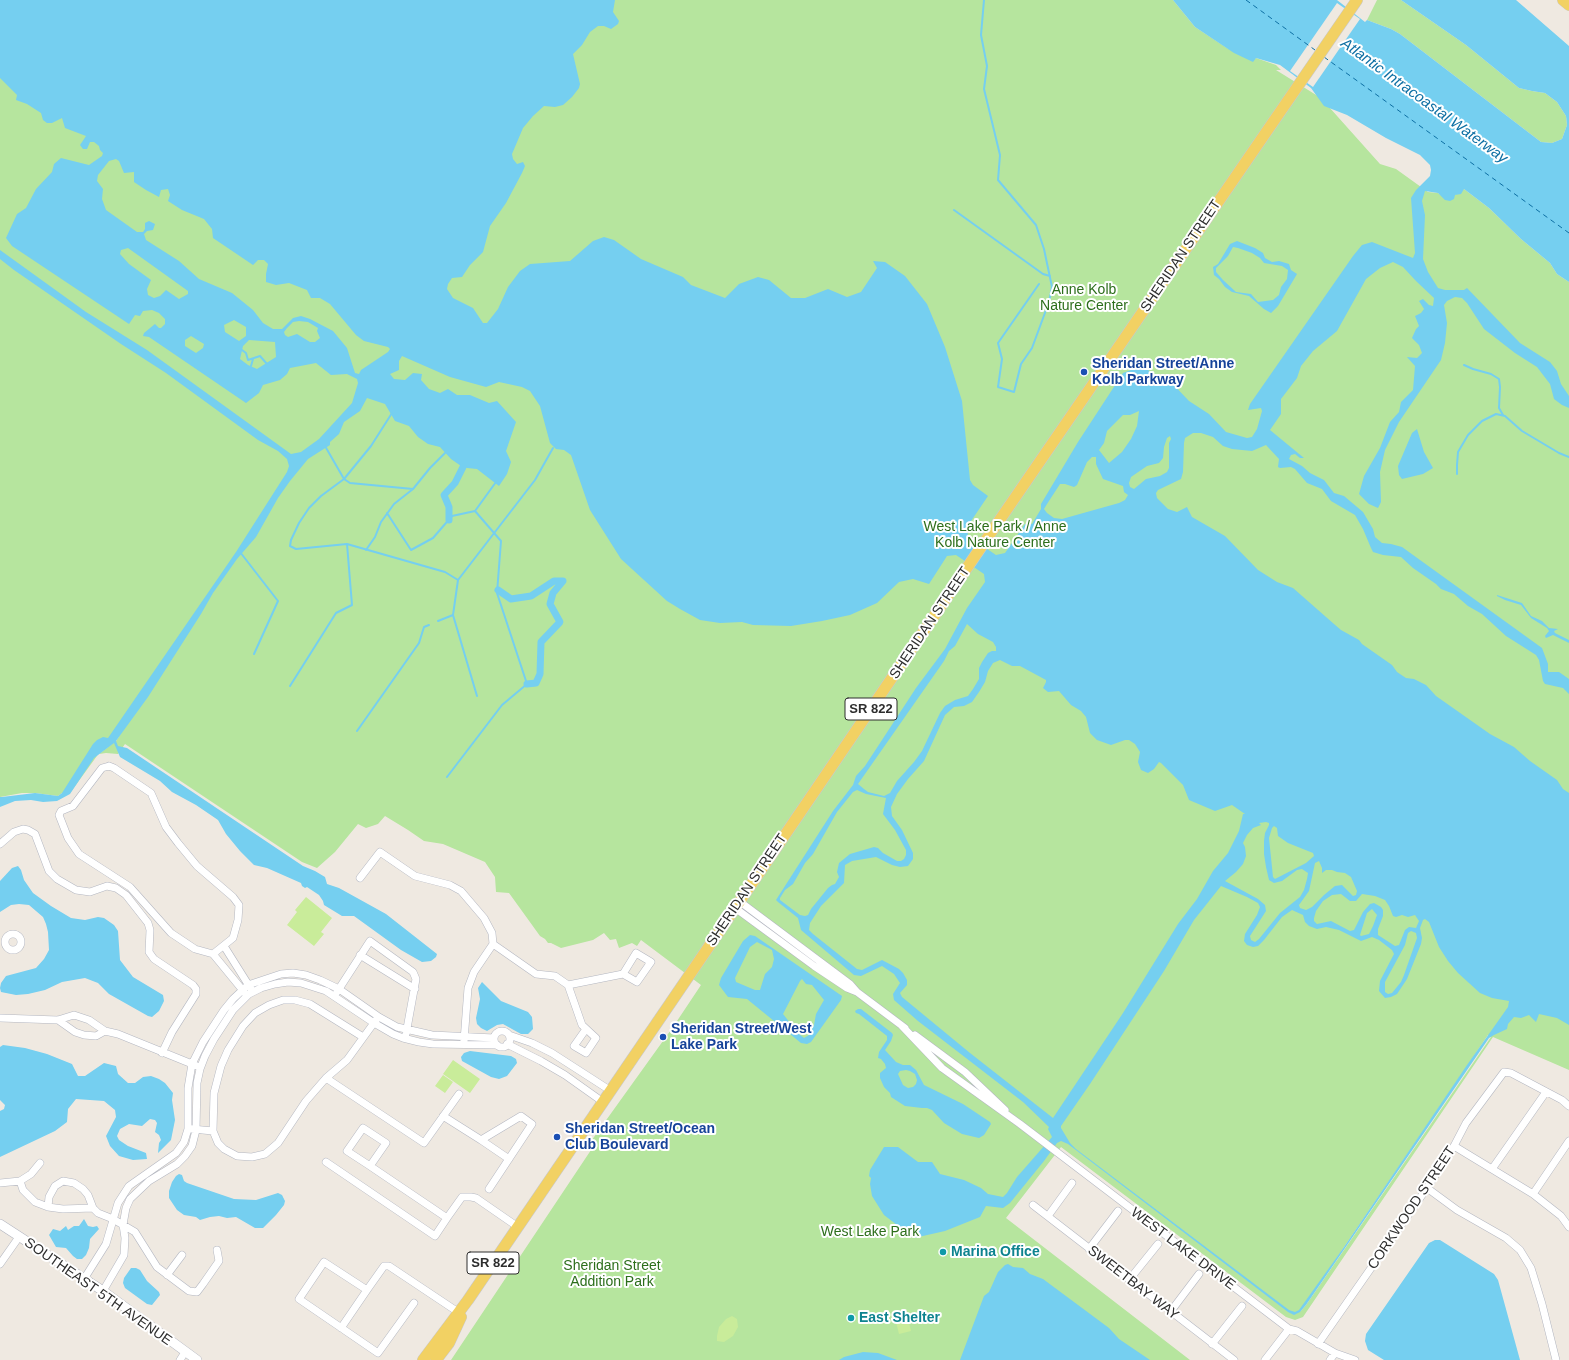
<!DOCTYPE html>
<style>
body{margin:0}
canvas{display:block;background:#efe9e1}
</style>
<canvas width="1569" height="1360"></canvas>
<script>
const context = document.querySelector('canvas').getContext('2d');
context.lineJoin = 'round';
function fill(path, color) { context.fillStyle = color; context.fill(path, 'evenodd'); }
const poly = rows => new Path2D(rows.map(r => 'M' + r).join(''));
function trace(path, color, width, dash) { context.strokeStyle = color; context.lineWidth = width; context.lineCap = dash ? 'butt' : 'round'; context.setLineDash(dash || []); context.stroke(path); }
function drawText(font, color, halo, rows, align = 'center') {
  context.font = font + ' Helvetica,sans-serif'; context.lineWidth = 4; context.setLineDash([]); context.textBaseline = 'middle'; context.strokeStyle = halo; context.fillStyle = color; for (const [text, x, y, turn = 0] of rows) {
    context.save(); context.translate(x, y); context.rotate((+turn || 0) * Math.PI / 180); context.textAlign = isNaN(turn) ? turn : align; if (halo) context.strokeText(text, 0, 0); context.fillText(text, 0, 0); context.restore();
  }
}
fill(poly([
 [0,0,1173,0,1195,27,1227,48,1254,59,1256,58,1276,65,1281,70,1276,70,1321,98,1380,164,1396,169,1428,192,1438,193,1442,196,1455,195,1464,189,1489,208,1521,239,1550,263,1557,274,1569,282,1569,1070,1493,1037,1303,1317,1295,1320,1286,1317,1061,1147,1006,1218,1190,1360,451,1360,593,1147,589,1144,673,1027,701,985,641,940,637,946,632,943,619,948,616,939,610,940,604,933,593,940,561,948,551,943,548,943,545,939,540,936,509,893,496,892,495,877,485,862,443,844,424,841,408,830,385,816,378,824,366,828,358,824,335,852,317,868,302,862,125,744,118,754,106,753,99,754,116,741,123,730,118,727,70,793,62,793,58,796,35,793,22,793,0,797],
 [1488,1035,1491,1037,1306,1305,1300,1312],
 [1377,0,1401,0,1466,45,1519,88,1532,91,1545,93,1557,102,1566,116,1567,125,1562,139,1552,143,1541,142,1400,34,1391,29,1367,20]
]), '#b6e59e');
fill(poly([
 [306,897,332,918,321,932,324,934,314,946,287,925,297,912,295,910],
 [453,1060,480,1079,470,1093,443,1074],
 [443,1075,453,1082,445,1093,435,1086],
 [906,1311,911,1331,899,1334,894,1314],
 [732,1316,737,1319,738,1327,733,1336,724,1342,717,1341,717,1336,719,1327,726,1319]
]), '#c9ec9a');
fill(poly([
 [0,0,615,0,613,12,619,21,618,24,611,29,604,26,598,26,590,32,582,45,573,54,580,84,579,88,572,97,563,105,555,107,544,106,533,116,523,128,512,154,513,159,517,164,523,162,525,166,522,173,506,203,490,226,483,252,470,265,462,277,452,278,448,284,447,289,453,298,473,308,483,323,487,323,498,309,508,287,520,271,530,264,570,261,593,241,604,237,614,240,641,259,683,277,691,285,725,298,739,284,758,277,769,280,791,298,805,298,828,289,847,297,861,292,877,268,873,261,885,262,905,276,927,304,945,347,962,401,970,480,973,485,988,496,967,527,968,536,996,555,1005,553,1025,524,1032,524,1041,509,1041,504,1078,442,1123,373,1142,366,1157,376,1167,378,1189,401,1209,414,1226,432,1247,438,1252,437,1257,429,1262,411,1261,408,1248,410,1250,404,1353,256,1362,245,1372,242,1413,258,1415,253,1411,198,1416,190,1430,176,1431,170,1430,165,1420,155,1386,138,1347,115,1324,106,1311,88,1280,65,1256,58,1253,62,1234,53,1195,27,1173,0,1337,0,1365,22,1367,20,1391,29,1400,34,1541,142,1552,143,1562,139,1567,125,1566,116,1557,102,1545,93,1532,91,1519,88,1466,45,1401,0,1516,0,1569,46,1569,282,1557,274,1550,263,1521,239,1489,208,1464,189,1461,194,1455,195,1454,199,1450,201,1445,200,1438,193,1425,191,1422,201,1425,215,1423,259,1428,272,1438,288,1445,290,1464,290,1467,288,1520,343,1550,362,1557,371,1561,384,1569,396,1569,408,1562,405,1554,399,1550,384,1537,367,1515,353,1484,329,1467,303,1462,298,1455,297,1447,301,1444,305,1447,323,1445,343,1441,360,1399,422,1385,450,1380,472,1381,502,1378,508,1369,504,1359,494,1364,476,1380,448,1390,422,1399,412,1401,402,1413,390,1415,366,1407,357,1417,358,1422,353,1419,345,1412,338,1416,329,1419,326,1415,316,1421,313,1424,309,1419,301,1423,299,1429,305,1433,306,1434,298,1416,281,1403,267,1393,262,1380,268,1366,279,1337,331,1313,351,1301,366,1297,378,1281,399,1281,414,1270,430,1304,458,1300,458,1295,454,1291,455,1289,459,1302,466,1310,473,1324,480,1334,493,1344,496,1363,512,1373,529,1375,537,1382,543,1391,544,1402,547,1542,648,1548,664,1548,672,1559,672,1569,679,1569,694,1563,688,1545,684,1543,681,1539,660,1536,655,1506,636,1482,614,1468,606,1454,594,1441,589,1436,584,1413,568,1401,557,1383,555,1373,552,1371,548,1363,529,1355,515,1331,501,1322,489,1307,483,1295,469,1291,467,1280,468,1278,467,1279,459,1266,445,1252,451,1232,449,1223,446,1213,437,1201,433,1193,433,1185,438,1184,443,1183,472,1181,479,1158,490,1156,493,1157,498,1168,509,1177,512,1187,507,1192,517,1225,536,1258,570,1277,582,1293,588,1334,624,1341,630,1359,640,1362,644,1392,665,1397,672,1406,678,1414,679,1426,685,1436,696,1490,734,1514,747,1530,761,1557,780,1563,789,1569,793,1569,1025,1557,1018,1539,1014,1536,1022,1529,1015,1521,1018,1514,1017,1508,1024,1507,1029,1494,1035,1489,1038,1306,1305,1300,1312,1294,1315,1288,1312,1068,1144,1061,1141,1057,1143,1044,1161,1010,1203,1003,1208,986,1206,980,1217,945,1231,914,1238,884,1215,872,1196,870,1184,871,1178,869,1176,870,1170,884,1147,898,1147,918,1162,932,1162,940,1174,964,1180,981,1188,988,1194,1003,1197,1007,1193,1017,1177,1052,1137,1048,1129,1049,1127,1023,1102,918,1021,894,1000,893,994,900,983,894,974,882,966,861,976,854,975,801,930,798,918,778,902,776,900,833,811,853,785,856,776,865,766,916,688,945,649,967,608,985,582,984,574,956,555,947,556,929,584,913,579,899,582,877,603,850,615,822,621,791,626,753,625,742,622,720,623,700,620,680,609,667,601,621,559,590,510,571,455,564,450,556,449,550,443,540,406,530,391,522,387,499,382,486,387,450,377,402,356,399,361,399,370,390,374,394,379,405,380,413,373,422,374,421,380,429,389,440,393,448,389,457,395,470,395,489,403,497,401,516,422,506,451,511,462,507,474,499,486,477,469,467,468,461,466,451,459,440,447,428,444,418,437,409,426,395,421,385,404,367,398,360,411,344,422,339,434,330,442,330,445,308,459,290,481,278,498,256,537,237,559,213,593,201,614,148,697,116,741,118,746,127,748,303,866,315,871,325,877,327,884,339,888,386,914,437,954,436,957,431,961,422,962,401,950,354,916,342,916,324,905,323,901,319,895,307,887,305,888,302,886,301,883,267,868,254,865,240,851,226,834,218,820,196,805,172,792,160,781,120,757,114,743,94,758,70,794,57,801,43,802,31,800,15,801,0,807,0,797,2,797,35,793,58,796,62,793,93,744,97,740,103,737,108,738,236,552,287,472,289,466,287,459,278,451,258,440,166,373,121,344,14,270,0,259,0,250,86,312,147,350,291,454,301,452,319,439,352,403,358,383,357,379,347,374,331,375,316,363,290,368,287,374,280,380,263,385,259,393,246,403,149,337,143,336,144,333,155,324,159,328,161,328,165,324,165,319,159,313,152,310,143,311,140,316,135,315,129,324,12,246,6,238,17,214,26,208,36,189,52,172,54,164,61,158,89,165,102,156,103,153,100,150,99,146,94,142,90,142,87,149,83,149,80,145,86,136,65,128,62,118,52,123,47,123,43,120,41,113,27,104,16,100,17,95,0,78],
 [116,159,119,161,124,173,134,172,134,182,146,190,159,197,161,190,168,189,170,195,168,201,182,210,204,219,212,229,213,238,253,265,258,260,264,260,268,264,266,274,266,282,276,285,289,283,307,290,311,298,320,298,330,304,356,335,364,341,388,347,390,349,388,352,361,370,359,374,355,373,347,348,333,331,310,319,301,316,293,318,282,329,273,329,263,323,253,310,232,293,199,279,179,261,146,240,144,234,147,231,153,230,155,224,149,221,145,223,145,229,143,232,137,232,106,210,102,199,103,189,97,181,98,175,109,161],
 [128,248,188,291,188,294,179,299,166,290,160,296,154,298,148,295,147,289,151,280,129,264,120,254,121,250],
 [234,320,246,327,246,336,239,341,225,332,224,325],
 [299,321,308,322,318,328,317,331,320,338,315,342,310,342,297,334,288,337,285,335,284,332,287,328,293,322],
 [191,336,204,344,203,348,196,353,185,346,185,340],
 [249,340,275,342,276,357,257,369,248,365,240,359,243,346],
 [1139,411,1137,426,1131,439,1122,452,1109,463,1099,450,1104,443,1107,431,1123,415,1130,415],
 [1170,436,1171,439,1169,443,1169,468,1167,472,1160,476,1146,479,1134,489,1130,487,1129,483,1131,477,1147,466,1159,463,1163,458,1164,447,1167,438],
 [1092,457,1096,457,1096,464,1103,479,1123,486,1124,492,1128,495,1125,500,1119,503,1062,519,1054,518,1047,513,1044,509,1047,504,1060,484,1065,484,1074,487,1077,485,1087,462],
 [967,624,978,634,993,642,996,647,996,651,992,651,988,653,982,662,979,668,979,679,973,689,968,696,955,700,945,706,940,713,922,751,914,762,897,781,890,793,884,796,868,792,864,789,858,784,944,661,949,651,955,646],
 [1000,660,1012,666,1020,666,1046,680,1046,682,1043,688,1048,692,1059,691,1071,705,1081,711,1086,717,1090,733,1097,740,1111,745,1125,740,1129,740,1135,744,1140,752,1138,762,1141,770,1148,773,1154,769,1159,762,1161,763,1183,785,1189,800,1215,811,1232,805,1245,814,1243,814,1239,831,1228,853,1213,871,1197,899,1178,924,1123,1013,1053,1118,970,1053,902,997,900,993,907,985,907,980,903,973,899,969,882,960,862,970,857,969,813,934,809,930,810,923,821,906,844,883,845,865,852,861,876,857,892,865,900,867,908,866,913,859,913,853,902,830,892,816,891,807,897,794,908,779,924,761,945,715,954,707,964,706,972,702,979,692,985,682,988,671,993,663],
 [857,790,866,794,886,798,883,814,895,830,906,850,906,855,904,859,901,861,897,861,883,853,878,848,874,847,850,854,839,863,837,872,839,877,835,884,832,885,828,888,811,909,808,915,805,916,800,915,780,900,780,898,785,890,793,884,805,863,813,854,837,812,853,792],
 [1266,822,1269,823,1269,825,1265,833,1264,841,1264,854,1266,867,1269,880,1274,883,1282,881,1297,870,1302,869,1308,873,1307,879,1304,890,1300,897,1280,913,1259,939,1255,942,1251,940,1250,936,1266,911,1265,905,1258,899,1225,881,1236,872,1243,864,1246,856,1245,847,1243,843,1247,835,1253,828,1261,825,1259,823],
 [1274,826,1277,828,1278,836,1288,843,1313,853,1314,856,1306,863,1275,879,1273,877,1269,838,1272,828],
 [1319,861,1322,868,1322,873,1326,870,1332,870,1337,872,1345,873,1351,877,1357,891,1356,895,1353,896,1342,885,1335,886,1324,895,1312,907,1306,910,1300,908,1299,905,1309,891,1315,863],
 [1221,886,1247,897,1258,903,1260,907,1257,915,1245,934,1244,941,1247,945,1253,947,1258,946,1264,940,1282,917,1292,910,1303,915,1305,922,1309,926,1317,929,1326,927,1339,930,1361,941,1372,937,1379,940,1392,950,1394,954,1380,981,1379,991,1385,998,1391,997,1397,994,1407,979,1421,944,1422,938,1420,928,1423,920,1425,919,1429,922,1439,947,1448,961,1458,973,1480,993,1492,998,1509,1001,1508,1007,1467,1065,1344,1247,1299,1310,1295,1312,1289,1310,1076,1149,1070,1143,1061,1128,1061,1126,1090,1084,1164,971,1194,920],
 [1341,894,1350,901,1356,901,1362,894,1375,896,1385,900,1389,906,1393,916,1396,917,1402,915,1408,917,1415,915,1419,921,1416,928,1409,927,1405,930,1399,945,1395,946,1378,935,1378,929,1383,916,1383,910,1381,907,1374,903,1370,904,1363,912,1354,930,1350,931,1331,921,1317,924,1314,921,1314,918,1316,911,1323,901,1332,895],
 [1372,909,1377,915,1373,926,1369,934,1361,936,1360,935,1367,913],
 [1411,931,1416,933,1417,938,1404,975,1401,982,1392,993,1388,994,1385,992,1385,982,1405,945,1408,933],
 [1237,241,1255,248,1263,253,1265,258,1272,262,1279,261,1289,264,1291,270,1297,274,1278,306,1271,313,1264,309,1249,296,1232,292,1225,287,1219,279,1214,275,1213,267,1218,264,1230,244],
 [1233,247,1238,248,1252,253,1260,258,1264,263,1282,266,1288,270,1287,279,1281,287,1279,295,1273,300,1258,302,1251,294,1236,292,1223,280,1216,272,1216,268,1228,256],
 [1417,429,1424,452,1433,468,1423,474,1402,479,1399,475,1398,466,1412,433],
 [1497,595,1522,603,1531,616,1542,621,1549,628,1558,629,1554,631,1555,633,1569,640,1569,643,1553,635,1546,638,1545,636,1549,631,1547,628,1531,618,1521,605,1505,600,1497,596],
 [18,866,21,870,24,880,33,893,51,906,71,918,85,920,98,917,104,918,114,925,118,931,120,960,133,977,163,995,164,1001,159,1011,152,1017,148,1016,109,994,98,983,85,978,62,982,45,990,28,994,16,995,1,992,0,988,1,983,6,976,36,968,44,959,49,950,48,932,46,924,43,917,29,905,19,904,11,905,0,912,0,881,12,868],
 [750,935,755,936,842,996,841,1000,811,1042,807,1044,801,1043,747,999,728,997,719,985,721,978,743,941],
 [757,942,772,950,774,959,772,967,765,974,760,990,755,990,736,982,735,978,750,947],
 [802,979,806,984,812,985,824,1000,816,1014,814,1025,809,1035,804,1038,799,1034,783,1014,800,981],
 [482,982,501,1001,528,1012,532,1017,533,1029,528,1034,521,1034,503,1024,497,1025,487,1031,481,1028,477,1024,476,1018,480,999,478,988],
 [858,1009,861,1009,892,1033,893,1035,891,1041,885,1050,896,1062,903,1065,910,1065,916,1070,924,1085,963,1104,990,1122,991,1124,984,1135,979,1138,962,1134,944,1123,932,1110,927,1108,922,1108,905,1106,891,1097,890,1093,884,1087,880,1078,880,1073,886,1068,885,1064,881,1059,878,1058,879,1052,887,1040,887,1036,859,1014,856,1013,855,1011],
 [906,1070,910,1071,915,1074,917,1080,916,1084,913,1087,908,1088,903,1085,898,1074,900,1071],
 [3,1045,25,1048,47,1054,72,1064,78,1076,85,1076,104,1063,116,1066,118,1074,128,1083,135,1083,143,1077,151,1076,159,1079,165,1083,173,1093,172,1100,175,1120,171,1140,158,1153,159,1143,161,1140,159,1135,155,1132,157,1123,155,1120,150,1119,142,1126,129,1124,120,1129,117,1136,119,1140,128,1146,146,1153,147,1159,133,1160,119,1156,110,1146,106,1136,116,1117,115,1110,104,1101,76,1099,68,1109,67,1122,55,1131,0,1157,0,1111,4,1109,5,1105,0,1100,0,1047],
 [470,1051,511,1056,516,1059,517,1063,507,1076,499,1079,491,1077,462,1061,461,1057,464,1053],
 [179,1174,182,1175,184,1181,187,1183,234,1199,256,1200,278,1193,282,1195,285,1201,284,1205,276,1215,263,1228,255,1228,236,1217,227,1218,219,1216,210,1217,200,1220,196,1217,184,1215,177,1210,169,1198,169,1191,172,1182,176,1176],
 [84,1219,88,1226,93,1227,97,1226,99,1229,90,1239,89,1248,86,1255,82,1259,77,1259,73,1256,66,1248,56,1247,49,1235,53,1229,60,1231,66,1226,68,1230,74,1226,79,1226],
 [1435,1240,1440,1240,1494,1274,1498,1280,1520,1360,1384,1360,1368,1350,1365,1341,1366,1334,1429,1243],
 [1008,1264,1013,1267,1023,1268,1030,1274,1043,1279,1109,1328,1119,1339,1150,1360,960,1360,984,1296,989,1292,998,1272,1005,1265],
 [131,1268,136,1268,140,1270,147,1281,159,1292,160,1295,152,1305,147,1304,125,1288,123,1283,124,1278],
 [863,1352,878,1353,897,1360,839,1360,844,1357]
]), '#75cff0');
fill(poly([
 [1337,3,1360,19,1313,87,1290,71]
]), '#efe9e1');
trace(poly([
 [984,0,981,35,987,66,984,89,1000,155,998,180,1036,225,1044,249,1052,287,1049,302,1032,348,1021,364,1014,392,998,387,1002,359,998,343,1039,284],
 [954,210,1043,274,1050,276],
 [242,350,246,353,248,360,260,356,267,364],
 [1464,365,1473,369,1491,374,1499,379,1500,387,1499,408,1503,415],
 [251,366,253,359],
 [392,413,371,446,344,479,321,496,309,508,299,523,291,540,290,546,296,549,347,544,445,572,458,580],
 [325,446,344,479,350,483,413,489],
 [1457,474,1457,465,1458,452,1468,435,1482,421,1496,414,1505,416,1522,431,1559,453,1569,457],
 [387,513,411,550,433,538,452,516,475,511,496,482],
 [366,550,375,537,381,522,394,504,413,489,430,468,445,453],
 [240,552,278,601,254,654],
 [438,621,453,615],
 [290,686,336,613,352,605,347,544],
 [477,696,453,615,458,580,535,480,553,448],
 [357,731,419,643,424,627,429,625],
 [447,777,502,705,527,684,497,593,501,541,475,511]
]), '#75cff0', 2);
trace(poly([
 [449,520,449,507,444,495,455,483,463,467],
 [498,590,511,599,531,596,554,581,563,581,553,593,550,604,560,622,541,642,540,674,536,683,527,684]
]), '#75cff0', 7);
trace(poly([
 [1246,0,1315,50],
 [1324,57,1569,233]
]), '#0d6fa3', 1, [5, 4]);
const minor = poly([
 [109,766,114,768,151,793,166,827,178,843,197,866,233,897,239,905,238,920,233,938,213,954,195,949,171,933,130,887,79,854,68,838,59,815,61,811,73,806,102,768,109,766],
 [0,844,14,832,23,829,28,830,35,834,49,871,57,879,76,890,90,892,107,886,116,888,126,895,148,923,150,930,149,952,154,959,193,985,196,989,196,994,172,1032,162,1053],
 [360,878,380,852,415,876,450,885,461,891,484,918,492,933,493,944],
 [739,901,850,984,857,992],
 [735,908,814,966,847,988,857,992,905,1028],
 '5 942a8 8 0 1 1 16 0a8 8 0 1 1-16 0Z',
 [493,944,536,974,555,976,568,985,582,1025,596,1038,586,1053,574,1046,586,1029],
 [224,946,251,989],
 [213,954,245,993],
 [360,955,415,989],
 [568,985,623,974,636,953,651,962,637,982,623,974],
 [337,992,370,941,413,972,416,979,406,1034],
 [0,1018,58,1020,74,1015,89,1020,105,1031,118,1034,197,1066],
 [58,1020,75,1032,84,1035,96,1036,105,1031],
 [902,1026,942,1068,1020,1124,1289,1329,1297,1331,1335,1353,1355,1360],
 '494 1039a8 8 0 1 1 16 0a8 8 0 1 1-16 0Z',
 [509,1035,532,1043,552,1053,611,1091],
 [915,1035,965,1072,1005,1110],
 [363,1037,310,1004,295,1000,283,1000,269,1005,255,1013,243,1026,228,1050,221,1066,214,1093,213,1131,218,1143,224,1149,237,1156,252,1157,265,1154,278,1143,306,1101,326,1078,347,1060,376,1020],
 [464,1041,468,988,474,972,493,944],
 [507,1044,541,1061,565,1075,603,1102],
 [326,1078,424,1143,459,1094],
 [443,1116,481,1140,521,1116,532,1124,489,1189],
 [192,1129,213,1131],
 [481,1140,509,1159],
 [1454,1146,1533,1194,1561,1216,1569,1227],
 [326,1162,435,1236,447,1218],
 [370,1166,347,1151,363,1128,386,1143,370,1166,447,1218,462,1197,471,1197,476,1198,518,1227],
 [1492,1169,1546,1092],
 [20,1181,23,1190,35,1202,48,1207,63,1209,93,1208],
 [0,1183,20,1181,31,1174,40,1163],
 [1427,1188,1457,1210,1506,1238,1520,1250,1531,1268,1542,1304,1556,1360],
 [1533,1194,1569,1141],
 [1033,1205,1234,1360],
 [48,1207,49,1197,55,1186,63,1181,74,1183,83,1189,88,1195,93,1208,98,1213,113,1219,135,1232,157,1267,189,1291,197,1292,203,1284,219,1261,217,1250],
 [1048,1216,1072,1183],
 [1089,1249,1118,1211],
 [0,1264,19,1237],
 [167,1275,182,1255],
 [84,1279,106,1244,118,1203,129,1186,176,1153,184,1142,188,1129,188,1088,192,1064,203,1042,224,1010,233,999,248,985,281,974,293,973,306,975,320,980,339,989,379,1017,397,1027,432,1035,494,1038],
 [1129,1280,1158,1244],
 [103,1291,124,1255,125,1238,123,1225,126,1208,130,1199,149,1181,177,1164,185,1156,192,1146,196,1130,197,1083,200,1069,205,1056,214,1039,233,1010,249,994,261,988,275,984,288,982,301,983,326,991,374,1023,393,1034,403,1038,419,1042,433,1044,497,1045],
 [414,1303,378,1353,299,1299,324,1262,367,1290,384,1266,389,1266,458,1312],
 [1171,1311,1199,1274],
 [341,1328,367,1290],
 [1212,1344,1242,1306],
 [1318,1344,1427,1188,1454,1146,1466,1123,1504,1072,1511,1073,1562,1100,1569,1106],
 [180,1360,185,1352],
 [1265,1360,1289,1329],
 [1330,1360,1335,1353]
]);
const tertiary = poly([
 [0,1224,103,1291,197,1360]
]);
const primary = poly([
 [1563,0,1569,5],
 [423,1360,468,1300,990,534,1357,0],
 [436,1360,449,1343,461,1317]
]);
trace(minor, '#b4b7c1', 8);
trace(tertiary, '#b4b7c1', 10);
trace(primary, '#c9c9c9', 12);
trace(minor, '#fff', 7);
trace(tertiary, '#fff', 9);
trace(primary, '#f2d163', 11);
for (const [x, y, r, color] of [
 [1084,372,4,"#1a4fb4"],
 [663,1037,4,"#1a4fb4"],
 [557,1137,4,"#1a4fb4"],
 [943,1252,4,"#0f9aa8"],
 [851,1318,4,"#0f9aa8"]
]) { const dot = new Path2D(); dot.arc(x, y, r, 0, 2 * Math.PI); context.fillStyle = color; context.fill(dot); trace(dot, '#fff', 1.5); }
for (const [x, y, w] of [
 [871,709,52],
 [493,1263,52]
]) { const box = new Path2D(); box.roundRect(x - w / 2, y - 11, w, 22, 3); context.fillStyle = '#fff'; context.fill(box); trace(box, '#2e2e2e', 1); }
drawText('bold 13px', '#2e2e2e', null, [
 ["SR 822",871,709],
 ["SR 822",493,1263]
]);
drawText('14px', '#2e2e2e', '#fff', [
 ["SHERIDAN STREET",1181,256,-56],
 ["SHERIDAN STREET",930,623,-56],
 ["SHERIDAN STREET",747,890,-56],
 ["CORKWOOD STREET",1412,1208,-56],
 ["WEST LAKE DRIVE",1183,1249,37],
 ["SWEETBAY WAY",1133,1283,38],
 ["SOUTHEAST 5TH AVENUE",98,1292,35]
]);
drawText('14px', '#2c6e1b', '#fff', [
 ["Anne Kolb",1084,290],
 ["Nature Center",1084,306],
 ["West Lake Park / Anne",995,527],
 ["Kolb Nature Center",995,543],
 ["West Lake Park",870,1232],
 ["Sheridan Street",612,1266],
 ["Addition Park",612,1282]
]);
drawText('bold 14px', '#164399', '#fff', [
 ["Sheridan Street/Anne",1092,364],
 ["Kolb Parkway",1092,380],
 ["Sheridan Street/West",671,1029],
 ["Lake Park",671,1045],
 ["Sheridan Street/Ocean",565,1129],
 ["Club Boulevard",565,1145]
], 'left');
drawText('bold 14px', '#0d838f', '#fff', [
 ["Marina Office",951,1252],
 ["East Shelter",859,1318]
], 'left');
drawText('italic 15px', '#0d6fa3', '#fff', [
 ["Atlantic Intracoastal Waterway",1424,101,36]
]);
</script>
